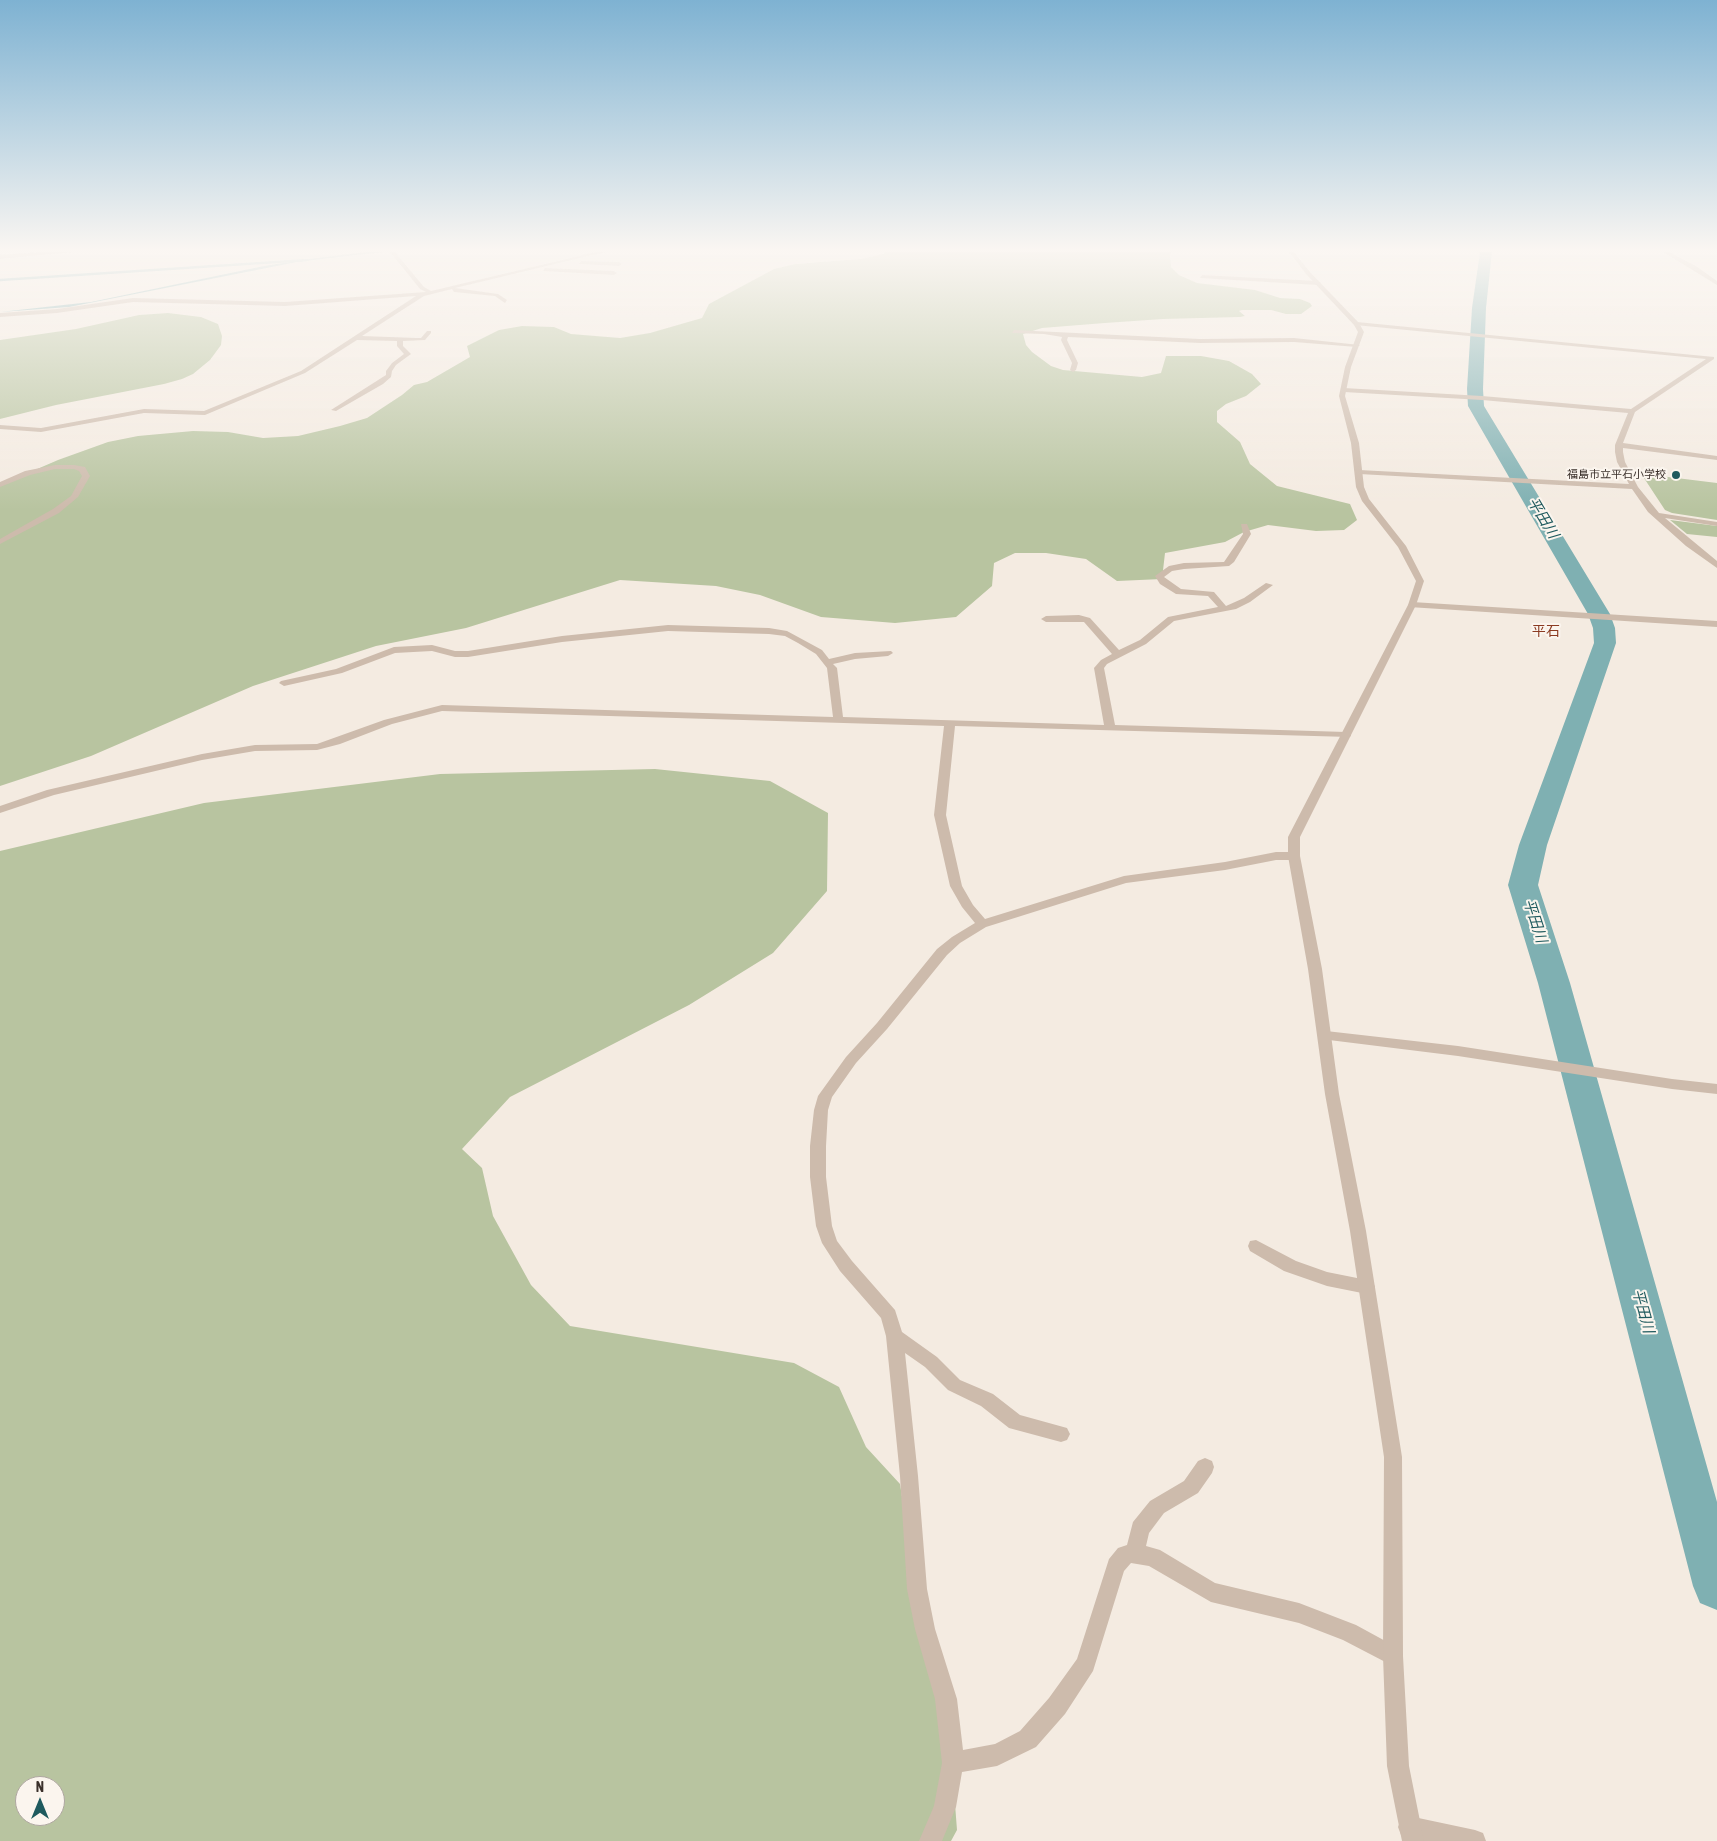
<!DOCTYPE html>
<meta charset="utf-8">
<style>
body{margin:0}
#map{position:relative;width:1717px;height:1841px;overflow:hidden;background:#f4ebe1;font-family:"Asap Condensed",sans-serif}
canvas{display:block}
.north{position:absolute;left:15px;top:1776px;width:50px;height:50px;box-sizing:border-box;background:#fbf5ee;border:1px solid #aea6a0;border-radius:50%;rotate:0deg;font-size:14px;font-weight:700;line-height:20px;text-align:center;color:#3b302b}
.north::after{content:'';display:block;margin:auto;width:18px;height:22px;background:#1f5a5e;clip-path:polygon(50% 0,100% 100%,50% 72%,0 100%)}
</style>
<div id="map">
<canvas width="1717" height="1841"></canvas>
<div class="north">N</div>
</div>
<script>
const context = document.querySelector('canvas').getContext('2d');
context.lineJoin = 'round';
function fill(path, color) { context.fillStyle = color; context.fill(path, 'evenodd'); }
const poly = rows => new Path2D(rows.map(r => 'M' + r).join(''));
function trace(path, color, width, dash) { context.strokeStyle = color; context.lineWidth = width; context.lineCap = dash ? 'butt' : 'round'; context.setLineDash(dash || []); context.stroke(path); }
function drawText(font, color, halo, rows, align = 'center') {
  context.font = font + ' "Asap Condensed","Noto Sans JP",sans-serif'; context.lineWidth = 4; context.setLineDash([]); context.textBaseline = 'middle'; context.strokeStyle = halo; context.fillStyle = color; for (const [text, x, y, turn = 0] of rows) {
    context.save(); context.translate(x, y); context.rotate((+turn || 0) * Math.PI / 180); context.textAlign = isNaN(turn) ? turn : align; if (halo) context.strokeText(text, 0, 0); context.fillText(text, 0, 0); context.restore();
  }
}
fill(poly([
 [885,252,1170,252,1171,267,1179,275,1197,283,1255,290,1280,298,1300,299,1310,303,1312,306,1301,314,1286,314,1271,310,1242,310,1239,311,1245,316,1240,317,1163,319,1105,323,1042,328,1023,334,1026,345,1032,352,1051,366,1063,370,1142,377,1161,373,1166,356,1201,356,1229,361,1252,374,1261,384,1246,396,1226,404,1217,411,1217,422,1240,442,1250,464,1277,486,1350,504,1357,520,1344,530,1316,531,1268,525,1244,532,1225,542,1165,553,1162,579,1117,581,1086,559,1046,553,1015,553,994,563,992,586,956,617,895,623,821,617,760,595,716,586,620,580,466,628,376,646,253,686,91,756,0,786,0,485,58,460,108,442,138,436,193,431,228,432,263,438,298,436,340,426,367,418,402,395,414,385,427,382,470,357,467,346,499,330,522,326,554,327,571,334,620,338,650,333,702,318,709,304,774,269,795,264,860,259,884,254],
 [168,313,201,317,218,324,222,336,221,345,210,360,193,374,182,379,164,384,56,405,0,419,0,340,76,329,139,315],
 [1644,474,1717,483,1717,520,1672,513,1665,510,1642,475],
 [1670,520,1717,526,1717,537,1687,534],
 [655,769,770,781,828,813,827,891,773,953,689,1005,510,1097,462,1149,482,1168,493,1216,531,1285,570,1326,794,1363,839,1387,866,1447,900,1484,915,1577,951,1752,957,1830,951,1841,0,1841,0,851,204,803,440,774],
 [25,1786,55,1786,55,1816,25,1816]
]), '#b8c4a0');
fill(poly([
 [368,252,382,252,297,262,69,307,0,312,91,302,264,266,308,259]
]), '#7fb0b2');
trace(poly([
 [0,280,307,260]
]), '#7fb0b2', 2.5);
fill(poly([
 [1480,252,1492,252,1486,308,1483,389,1484,406,1610,614,1615,628,1616,643,1547,845,1538,885,1570,983,1717,1502,1717,1610,1700,1603,1693,1586,1538,983,1508,885,1519,845,1594,643,1593,628,1588,614,1468,406,1467,389,1472,308,1480,252]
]), '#7fb0b2');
fill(poly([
 [45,252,71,252,0,259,0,255,45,252],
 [390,252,395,252,424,287,431,291,596,252,605,252,455,288,498,294,507,300,505,303,495,296,454,292,452,289,424,296,362,336,417,338,421,338,427,331,431,331,431,333,425,340,403,341,403,346,411,354,396,365,392,371,391,377,383,384,336,411,331,410,386,375,386,371,392,363,404,354,397,346,397,341,357,340,305,373,205,415,144,413,41,432,0,429,0,425,41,428,144,409,204,411,301,371,416,296,285,306,133,302,57,313,0,317,0,313,57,309,133,298,285,302,426,292,420,289,390,252],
 [1663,252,1669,252,1696,266,1717,281,1717,285,1663,252],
 [581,261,619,262,622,264,619,266,579,264,581,261],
 [545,268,614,271,617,273,614,275,543,271,545,268],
 [1202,275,1318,281,1321,283,1318,285,1200,278,1202,275],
 [1357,322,1714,357,1714,359,1635,412,1623,443,1717,456,1717,460,1623,448,1623,452,1625,462,1638,487,1659,513,1717,522,1717,526,1665,518,1717,561,1717,568,1686,546,1648,512,1632,489,1359,474,1355,472,1359,470,1629,484,1617,462,1615,452,1615,445,1628,413,1482,400,1344,392,1341,390,1344,388,1482,396,1631,409,1706,359,1355,325,1357,322],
 [1014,330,1200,339,1294,338,1360,345,1357,347,1294,342,1200,343,1068,337,1067,340,1078,363,1076,370,1073,372,1070,370,1072,363,1061,340,1062,337,1044,334,1012,333,1014,330],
 [55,465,74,465,85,467,90,476,78,497,59,513,0,544,0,539,53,509,71,496,82,476,79,471,74,469,55,469,30,475,0,487,0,482,25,471,55,465],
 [1241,524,1247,524,1251,534,1234,562,1229,566,1184,569,1172,571,1164,577,1181,589,1214,592,1226,606,1244,598,1266,583,1273,585,1250,602,1236,609,1174,621,1146,644,1107,664,1104,668,1115,725,1346,732,1350,733,1351,735,1350,737,955,726,946,815,962,886,973,905,985,919,1124,876,1225,862,1276,852,1294,852,1300,856,1294,860,1276,860,1225,870,1126,883,986,927,960,943,947,955,887,1029,856,1063,832,1097,828,1110,826,1146,826,1177,832,1226,837,1241,852,1261,895,1310,902,1332,937,1357,960,1380,993,1394,1020,1415,1067,1428,1070,1434,1067,1440,1061,1442,1009,1428,981,1406,948,1390,925,1367,905,1353,918,1476,927,1589,935,1629,957,1699,963,1750,995,1744,1020,1731,1049,1698,1077,1659,1109,1559,1118,1548,1127,1545,1133,1522,1150,1501,1184,1481,1198,1461,1205,1458,1212,1461,1214,1467,1212,1473,1198,1493,1164,1513,1149,1533,1146,1546,1160,1550,1215,1583,1299,1603,1356,1625,1400,1649,1403,1656,1400,1663,1393,1666,1343,1640,1299,1623,1211,1602,1149,1566,1131,1563,1124,1571,1093,1671,1065,1714,1036,1747,997,1766,962,1772,956,1807,942,1841,919,1841,934,1806,942,1763,935,1699,915,1629,907,1589,900,1476,886,1336,881,1318,840,1271,822,1243,816,1226,810,1177,810,1146,814,1110,818,1096,846,1057,877,1023,937,949,952,937,975,923,962,907,950,886,934,815,944,726,442,711,392,724,340,744,317,750,255,751,202,760,54,795,0,813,0,806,47,790,202,754,255,745,317,744,384,720,442,705,833,717,827,668,816,654,798,643,785,636,769,634,668,631,562,642,468,657,455,657,432,651,395,653,342,673,284,686,279,683,281,681,336,669,394,647,432,645,455,651,468,651,562,636,668,625,769,628,787,631,822,650,829,659,855,653,891,651,893,653,888,656,855,659,833,664,837,668,843,717,1104,725,1094,668,1101,660,1112,654,1084,622,1046,622,1041,619,1046,616,1079,615,1090,618,1119,650,1140,640,1168,617,1218,607,1208,596,1176,594,1160,584,1155,576,1169,566,1184,563,1224,562,1243,534,1241,524],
 [1412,602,1717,621,1717,627,1409,607,1408,605,1412,602],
 [1326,1031,1458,1046,1672,1079,1717,1084,1717,1094,1672,1089,1458,1056,1321,1039,1319,1036,1321,1033,1326,1031],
 [1256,1240,1296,1261,1327,1272,1367,1280,1373,1282,1375,1287,1373,1292,1367,1294,1327,1286,1284,1271,1250,1251,1248,1246,1250,1241,1256,1240],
 [1409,1816,1475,1830,1483,1833,1486,1841,1421,1841,1409,1838,1401,1835,1398,1827,1401,1819,1409,1816]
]), '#cdbbac');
fill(poly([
 [1289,252,1294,252,1310,272,1359,323,1364,332,1351,367,1345,396,1359,443,1364,487,1369,499,1406,546,1424,581,1416,605,1300,837,1300,856,1322,969,1339,1094,1366,1231,1402,1457,1403,1656,1409,1766,1424,1841,1402,1841,1387,1766,1383,1656,1384,1457,1350,1231,1325,1094,1308,969,1288,856,1288,837,1408,605,1416,581,1398,547,1362,501,1356,487,1351,443,1339,396,1345,367,1358,332,1354,325,1306,274,1289,252]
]), '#cdbbac');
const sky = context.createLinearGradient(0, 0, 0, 510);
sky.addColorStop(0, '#7eb2d2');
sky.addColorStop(0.49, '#faf6f2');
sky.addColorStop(1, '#faf6f200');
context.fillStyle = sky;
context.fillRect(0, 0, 1717, 510);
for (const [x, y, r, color] of [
 [1676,475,5,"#1f5a5e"]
]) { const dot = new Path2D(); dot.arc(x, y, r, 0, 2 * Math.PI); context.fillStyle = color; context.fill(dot); trace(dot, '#fbf5ee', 2); }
drawText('11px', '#3b302b', '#fbf5ee', [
 ["福島市立平石小学校",1666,475]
], 'right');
drawText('14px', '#8c3b22', '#fbf5ee', [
 ["平石",1546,632]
]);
drawText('italic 15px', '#1f5a5e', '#fbf5ee', [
 ["平田川",1543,518,59],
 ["平田川",1535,921,72],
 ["平田川",1643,1311,75]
]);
</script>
